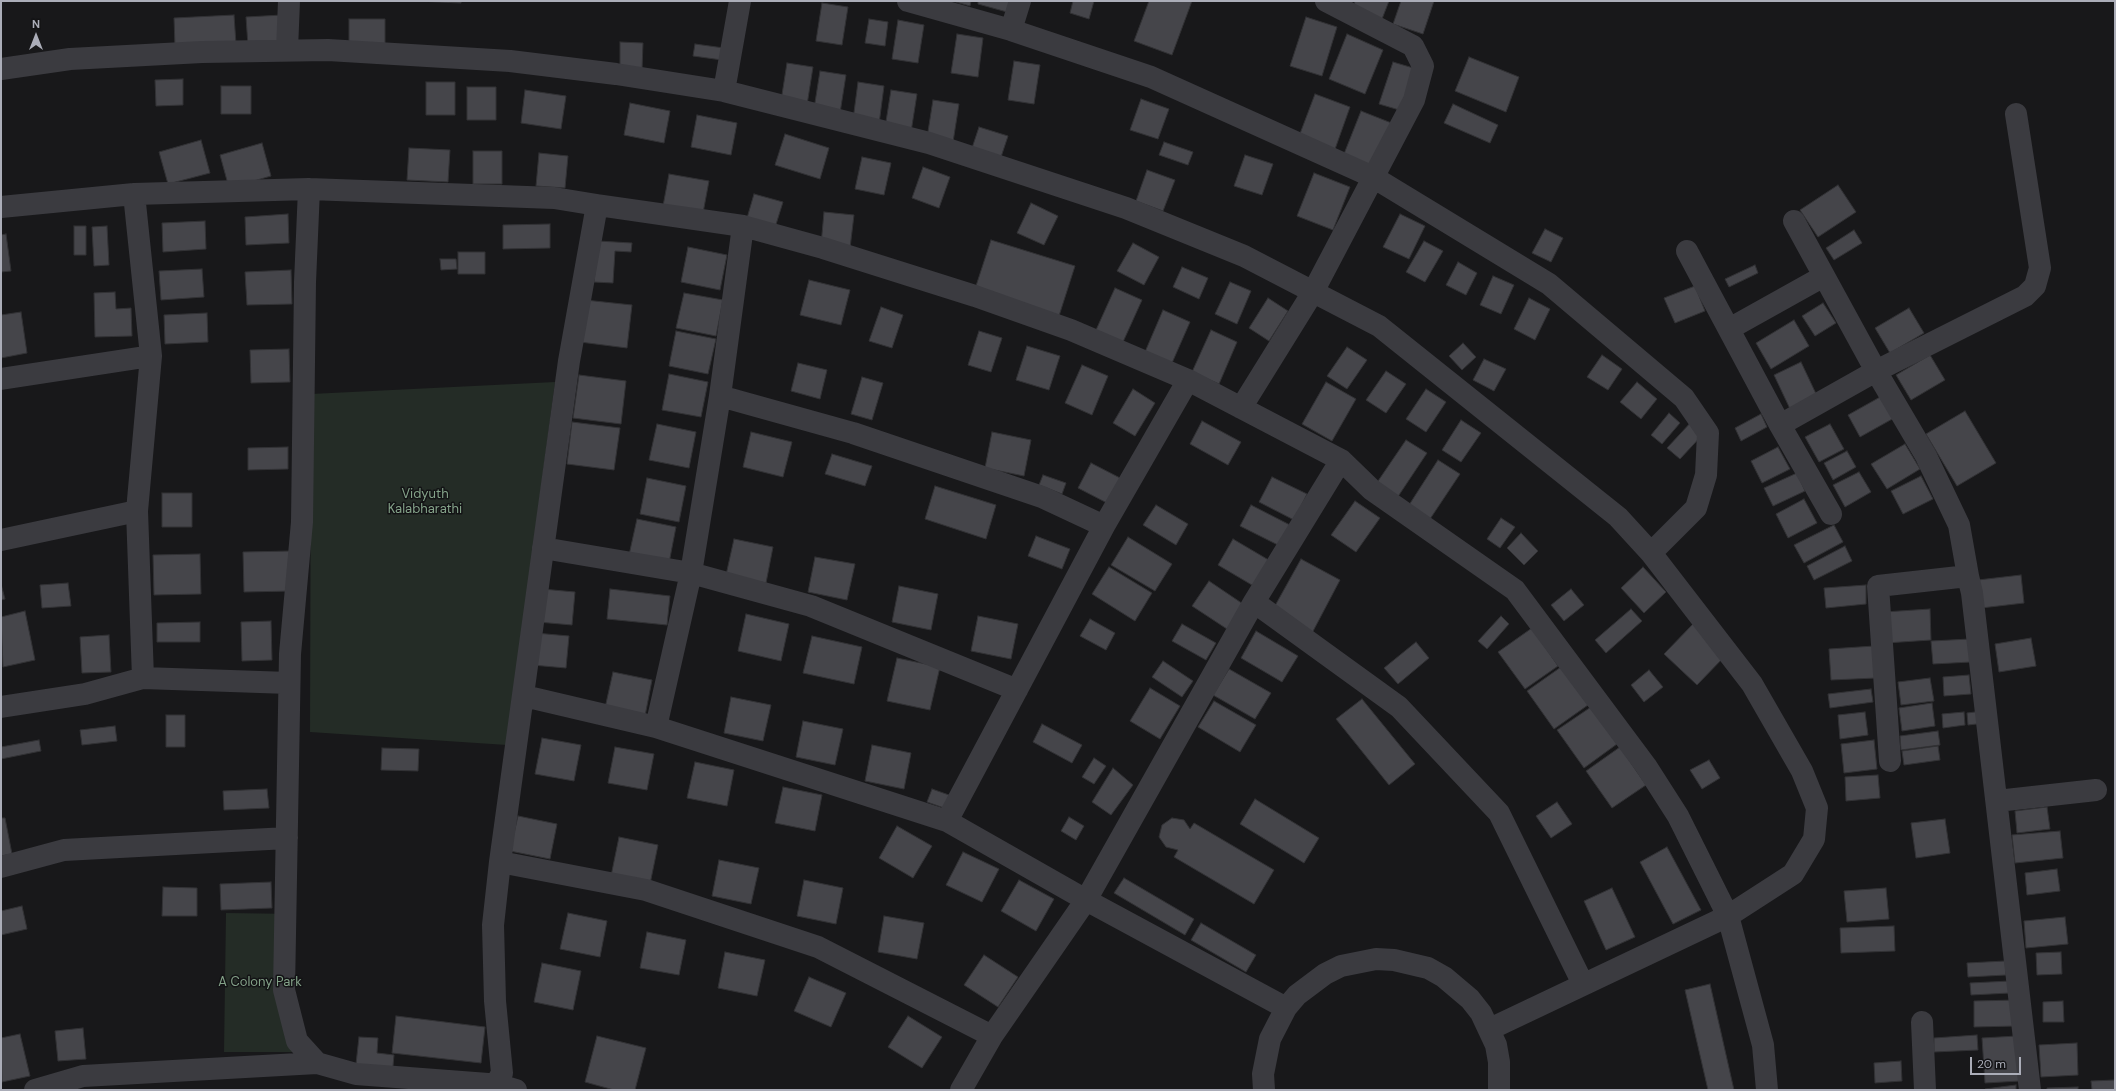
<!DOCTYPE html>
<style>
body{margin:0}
#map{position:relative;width:2116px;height:1091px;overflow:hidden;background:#18181a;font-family:"DM Sans",sans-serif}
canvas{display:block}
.frame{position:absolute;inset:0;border:2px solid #abadb8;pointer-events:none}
.north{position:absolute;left:16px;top:16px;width:40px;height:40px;-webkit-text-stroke:3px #131315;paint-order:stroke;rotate:0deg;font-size:11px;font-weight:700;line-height:16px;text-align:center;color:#abadb8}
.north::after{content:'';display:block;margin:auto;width:14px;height:18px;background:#abadb8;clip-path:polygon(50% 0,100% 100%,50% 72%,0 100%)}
.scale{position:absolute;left:1970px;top:1057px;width:51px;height:18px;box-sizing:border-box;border:2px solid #abadb8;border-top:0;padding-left:5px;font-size:12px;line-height:14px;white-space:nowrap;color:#abadb8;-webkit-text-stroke:3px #131315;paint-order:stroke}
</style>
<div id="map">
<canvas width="2116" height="1091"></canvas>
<div class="frame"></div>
<div class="north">N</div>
<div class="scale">20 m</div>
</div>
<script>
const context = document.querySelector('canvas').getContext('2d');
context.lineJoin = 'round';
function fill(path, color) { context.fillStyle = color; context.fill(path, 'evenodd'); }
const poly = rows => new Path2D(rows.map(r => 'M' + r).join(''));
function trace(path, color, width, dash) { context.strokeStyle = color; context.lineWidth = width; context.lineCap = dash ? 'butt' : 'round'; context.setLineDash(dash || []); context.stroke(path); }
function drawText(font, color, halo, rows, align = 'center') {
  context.font = font + ' "DM Sans",sans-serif'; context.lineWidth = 3; context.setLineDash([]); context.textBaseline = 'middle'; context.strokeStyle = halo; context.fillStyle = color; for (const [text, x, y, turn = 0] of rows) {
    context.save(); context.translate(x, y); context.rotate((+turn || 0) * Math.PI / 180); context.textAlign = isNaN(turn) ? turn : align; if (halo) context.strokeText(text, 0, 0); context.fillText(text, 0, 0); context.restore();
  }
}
fill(poly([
 [555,382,507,745,310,732,311,394],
 [226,913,295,914,294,1052,224,1052]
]), '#242c26');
const building = poly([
 [417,1,461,1,461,3,417,1],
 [952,1,971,1,970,6,952,1],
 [978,1,1010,1,1007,12,978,4,978,1],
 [1073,1,1094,1,1089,19,1070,13,1073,1],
 [1149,1,1192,1,1172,55,1134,41,1149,1],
 [1355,1,1389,1,1382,19,1353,9,1355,1],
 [1401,1,1434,1,1423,34,1393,24,1401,1],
 [822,3,848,7,842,45,816,41,822,3],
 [234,15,236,44,175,47,174,18,234,15],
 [282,15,284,43,248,46,246,17,282,15],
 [1306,17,1337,27,1322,76,1290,66,1306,17],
 [349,19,385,19,385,44,349,43,349,19],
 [869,19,888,22,885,46,865,43,869,19],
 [898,20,924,25,918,63,892,59,898,20],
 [957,34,983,38,978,77,951,73,957,34],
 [1347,34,1383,50,1365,94,1329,79,1347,34],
 [620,42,643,43,642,70,620,69,620,42],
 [695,44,724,48,722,60,693,56,695,44],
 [1469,57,1519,77,1506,112,1455,91,1469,57],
 [1014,61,1040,65,1034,104,1008,100,1014,61],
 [1393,62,1420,70,1406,112,1379,104,1393,62],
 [787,63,813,67,807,105,781,101,787,63],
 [820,71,846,75,840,113,814,109,820,71],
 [183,79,183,105,156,106,155,80,183,79],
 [426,82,455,82,455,115,426,115,426,82],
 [858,82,884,86,879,124,853,120,858,82],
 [221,86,251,86,251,114,221,114,221,86],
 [467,87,496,87,496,120,467,120,467,87],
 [525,90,566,96,561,129,521,123,525,90],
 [891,90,917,94,911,132,885,128,891,90],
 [1315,94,1350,107,1334,152,1298,139,1315,94],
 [1141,99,1169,109,1158,139,1130,130,1141,99],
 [933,100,959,104,953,142,927,138,933,100],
 [630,103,670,111,664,143,624,135,630,103],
 [1453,104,1498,125,1490,143,1444,123,1453,104],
 [1361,111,1394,124,1375,172,1342,159,1361,111],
 [697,115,737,123,731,155,691,147,697,115],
 [979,127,1008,136,1000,160,971,151,979,127],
 [785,134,829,148,820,179,775,165,785,134],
 [201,140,210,173,168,184,159,152,201,140],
 [1164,142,1193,152,1188,165,1159,155,1164,142],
 [262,143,271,176,229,188,220,155,262,143],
 [409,148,450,150,448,182,407,180,409,148],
 [473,151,502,151,502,184,473,184,473,151],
 [539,153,568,156,565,188,536,186,539,153],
 [1245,155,1273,164,1262,195,1234,186,1245,155],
 [862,157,891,163,884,195,855,189,862,157],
 [923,167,950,177,939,208,912,198,923,167],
 [1147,170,1175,180,1163,211,1136,201,1147,170],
 [1314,173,1350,187,1333,230,1297,216,1314,173],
 [669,174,709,181,703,213,663,206,669,174],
 [1838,185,1856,212,1818,237,1800,210,1838,185],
 [754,194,783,202,773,234,745,225,754,194],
 [1031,203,1058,216,1044,245,1017,233,1031,203],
 [824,212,854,215,850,248,821,245,824,212],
 [288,214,289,243,246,245,245,217,288,214],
 [1400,214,1425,226,1409,259,1383,247,1400,214],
 [205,221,206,249,163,252,162,223,205,221],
 [550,224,550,248,503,249,503,225,550,224],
 [74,226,86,226,86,255,74,255,74,226],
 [107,226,109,265,94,266,92,227,107,226],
 [1545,229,1563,238,1551,262,1532,253,1545,229],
 [1854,230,1862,243,1834,260,1826,248,1854,230],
 [6,234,11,271,1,272,1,235,6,234],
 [991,240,1075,266,1058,319,974,292,991,240],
 [598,241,632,243,631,252,615,251,613,283,594,282,598,241],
 [1424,241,1443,251,1425,282,1406,272,1424,241],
 [1133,243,1159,257,1144,285,1117,271,1133,243],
 [688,247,727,255,720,290,681,282,688,247],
 [458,252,485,252,485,274,458,274,458,252],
 [440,259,456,259,457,269,441,270,440,259],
 [1458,262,1477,273,1466,295,1446,285,1458,262],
 [1755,265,1758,273,1729,287,1725,279,1755,265],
 [1182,267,1208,278,1199,299,1173,287,1182,267],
 [202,269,204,297,161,300,159,271,202,269],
 [291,270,292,304,247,305,245,272,291,270],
 [1493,276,1514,285,1501,314,1480,305,1493,276],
 [809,280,850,290,841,325,800,315,809,280],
 [1230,282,1251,291,1237,324,1215,314,1230,282],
 [1695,286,1705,311,1675,323,1664,298,1695,286],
 [1115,288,1142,300,1123,342,1096,330,1115,288],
 [115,292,116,309,131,308,132,336,95,337,94,293,115,292],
 [684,293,723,300,716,336,676,328,684,293],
 [1268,298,1288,311,1269,341,1249,328,1268,298],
 [1529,298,1550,309,1535,340,1514,329,1529,298],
 [585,300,632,305,627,348,580,342,585,300],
 [1823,303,1836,323,1815,336,1802,316,1823,303],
 [881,307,903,315,892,348,869,341,881,307],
 [1909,308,1924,333,1890,353,1875,328,1909,308],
 [1163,310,1190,322,1172,363,1145,352,1163,310],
 [21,312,27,353,1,358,1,315,21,312],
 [207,313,208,342,165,344,164,315,207,313],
 [1794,320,1809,346,1771,369,1756,343,1794,320],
 [1211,330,1237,342,1219,384,1192,372,1211,330],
 [676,331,716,339,708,374,669,366,676,331],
 [979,331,1002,338,991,372,968,365,979,331],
 [1463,343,1476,357,1462,370,1449,356,1463,343],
 [1027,346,1060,356,1049,390,1016,380,1027,346],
 [1347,347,1367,360,1347,389,1327,376,1347,347],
 [289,349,290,382,251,383,250,350,289,349],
 [1602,355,1622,369,1608,390,1587,377,1602,355],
 [1930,355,1945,380,1911,400,1896,375,1930,355],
 [1484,359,1506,369,1494,391,1473,380,1484,359],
 [1801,362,1818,398,1791,411,1774,375,1801,362],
 [798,363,827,370,820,399,791,391,798,363],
 [1082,365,1108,376,1092,415,1065,403,1082,365],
 [1386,371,1406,384,1386,413,1366,400,1386,371],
 [669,374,708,382,701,417,662,410,669,374],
 [579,375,626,381,621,424,573,418,579,375],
 [862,377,883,383,872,420,851,414,862,377],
 [1326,382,1356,399,1332,441,1302,424,1326,382],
 [1637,382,1657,399,1641,419,1620,402,1637,382],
 [1133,389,1155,403,1135,436,1113,423,1133,389],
 [1426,389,1446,402,1426,432,1406,419,1426,389],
 [1882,396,1894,418,1860,437,1848,415,1882,396],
 [1965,411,1996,463,1957,486,1926,434,1965,411],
 [1669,413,1680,423,1662,444,1651,435,1669,413],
 [1761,414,1767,427,1741,441,1735,428,1761,414],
 [1461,420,1481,433,1461,462,1442,450,1461,420],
 [1693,420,1706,431,1680,459,1667,448,1693,420],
 [1202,421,1241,442,1228,465,1190,444,1202,421],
 [572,422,620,428,614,470,567,464,572,422],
 [657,424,696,432,689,468,649,460,657,424],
 [1830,424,1844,449,1819,462,1805,437,1830,424],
 [751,432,792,442,783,477,743,467,751,432],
 [992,432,1031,440,1024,476,985,468,992,432],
 [1406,440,1427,453,1397,498,1376,484,1406,440],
 [1905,444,1920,469,1887,489,1871,464,1905,444],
 [288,447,288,469,248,470,248,448,288,447],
 [1778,447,1790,469,1762,483,1751,461,1778,447],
 [1847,451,1856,467,1833,480,1824,463,1847,451],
 [832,454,872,466,865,486,825,474,832,454],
 [1438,460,1460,474,1430,519,1409,505,1438,460],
 [1091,463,1122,479,1109,504,1078,488,1091,463],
 [1859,472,1871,492,1845,507,1833,485,1859,472],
 [1797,473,1805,491,1773,506,1764,488,1797,473],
 [1043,475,1066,483,1062,494,1039,485,1043,475],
 [1921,476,1933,499,1903,514,1891,491,1921,476],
 [1272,477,1307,494,1294,520,1259,502,1272,477],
 [647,478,686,486,679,522,640,514,647,478],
 [935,486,996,505,986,539,925,519,935,486],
 [162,493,192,493,192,527,162,527,162,493],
 [1804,499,1817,523,1788,538,1776,514,1804,499],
 [1355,501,1380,518,1356,552,1331,535,1355,501],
 [1156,505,1188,524,1176,545,1143,525,1156,505],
 [1251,505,1290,525,1280,546,1240,526,1251,505],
 [1501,518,1515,527,1500,548,1487,539,1501,518],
 [637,519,676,527,669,563,629,555,637,519],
 [1834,525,1843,542,1804,563,1794,545,1834,525],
 [1521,533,1538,551,1524,565,1507,548,1521,533],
 [1036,536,1070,549,1062,569,1028,556,1036,536],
 [1128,537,1172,564,1155,591,1111,565,1128,537],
 [734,539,773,547,766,583,726,575,734,539],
 [1233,539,1272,562,1257,588,1218,565,1233,539],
 [1845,546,1852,561,1814,580,1807,566,1845,546],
 [291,551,292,591,244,592,243,552,291,551],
 [200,554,201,594,154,595,153,555,200,554],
 [815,557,855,564,847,600,808,592,815,557],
 [1301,559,1340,580,1311,635,1271,613,1301,559],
 [1109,567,1152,593,1135,621,1092,594,1109,567],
 [1643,567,1666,592,1644,613,1621,588,1643,567],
 [2021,575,2024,603,1981,608,1978,580,2021,575],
 [1209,581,1246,606,1230,631,1192,606,1209,581],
 [68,583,71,606,42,608,40,585,68,583],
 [1,584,5,599,1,600,1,584],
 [1866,585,1866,604,1826,608,1824,588,1866,585],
 [899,586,938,594,931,630,892,622,899,586],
 [542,589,575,592,572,625,538,622,542,589],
 [610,589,670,596,667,625,607,619,610,589],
 [1571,589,1584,605,1564,621,1551,605,1571,589],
 [1631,609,1642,621,1606,653,1595,640,1631,609],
 [1930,609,1931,640,1886,643,1884,612,1930,609],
 [25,611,35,660,3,667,1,617,25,611],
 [746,614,789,624,781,661,738,651,746,614],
 [978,616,1018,624,1011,659,971,651,978,616],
 [1501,616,1509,624,1487,649,1478,641,1501,616],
 [1090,619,1115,633,1106,650,1080,636,1090,619],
 [271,621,272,660,242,661,241,622,271,621],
 [200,622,200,642,157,642,157,623,200,622],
 [1182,624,1216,643,1206,660,1172,641,1182,624],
 [1693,624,1726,655,1697,685,1664,654,1693,624],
 [1532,628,1558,666,1525,689,1498,652,1532,628],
 [1256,631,1298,656,1282,682,1241,658,1256,631],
 [535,633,569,636,566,668,532,665,535,633],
 [109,635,111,672,82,673,80,637,109,635],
 [812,636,862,647,854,684,803,673,812,636],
 [2031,638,2036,666,1999,672,1995,644,2031,638],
 [1970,639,1971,662,1933,664,1931,641,1970,639],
 [1416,642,1429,658,1398,684,1384,668,1416,642],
 [1874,646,1876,678,1831,680,1829,649,1874,646],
 [897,658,940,667,930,710,887,701,897,658],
 [1163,661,1193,681,1182,697,1152,677,1163,661],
 [1561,667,1588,705,1554,729,1527,691,1561,667],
 [1229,669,1271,693,1255,719,1213,695,1229,669],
 [1649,670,1663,687,1644,702,1631,685,1649,670],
 [613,672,652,680,645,716,605,708,613,672],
 [1969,675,1971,694,1944,696,1943,677,1969,675],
 [1930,678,1934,701,1901,705,1898,682,1930,678],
 [1150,688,1180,706,1160,739,1130,721,1150,688],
 [1871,689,1873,702,1830,708,1828,694,1871,689],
 [731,697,771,705,763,741,724,733,731,697],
 [1362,699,1415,764,1389,785,1336,719,1362,699],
 [1214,701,1256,725,1240,752,1198,727,1214,701],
 [1932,703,1935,726,1902,731,1899,708,1932,703],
 [1591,707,1617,744,1584,768,1557,730,1591,707],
 [1983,711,1985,723,1968,725,1967,713,1983,711],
 [1865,712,1868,735,1840,739,1838,715,1865,712],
 [1964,712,1965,725,1943,728,1942,714,1964,712],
 [166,715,185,715,185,747,166,747,166,715],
 [803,721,843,729,835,765,796,757,803,721],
 [1042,724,1082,745,1072,763,1033,742,1042,724],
 [115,726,117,741,82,745,80,730,115,726],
 [1938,731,1940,745,1901,750,1900,736,1938,731],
 [542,738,581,745,574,781,535,774,542,738],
 [39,740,41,751,1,759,1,747,39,740],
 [1874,740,1877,769,1844,773,1841,744,1874,740],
 [872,745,911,753,904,789,865,781,872,745],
 [1938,746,1940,760,1904,765,1902,751,1938,746],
 [615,747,654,754,647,790,608,783,615,747],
 [1620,747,1646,785,1612,808,1586,771,1620,747],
 [382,748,419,749,418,771,381,770,382,748],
 [1094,758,1106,766,1094,784,1082,777,1094,758],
 [1709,760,1720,778,1702,789,1690,770,1709,760],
 [695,762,734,770,727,806,687,798,695,762],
 [1113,768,1133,785,1111,815,1092,802,1113,768],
 [1878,775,1880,798,1846,801,1845,777,1878,775],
 [783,787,822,795,815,831,775,823,783,787],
 [267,789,269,808,224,810,223,791,267,789],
 [932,789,949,795,944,808,927,802,932,789],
 [1255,799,1319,838,1304,863,1240,824,1255,799],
 [1557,802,1572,824,1551,838,1536,816,1557,802],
 [2047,807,2050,829,2017,833,2015,811,2047,807],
 [518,816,557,824,550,859,510,851,518,816],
 [1069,817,1084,826,1076,840,1061,831,1069,817],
 [1,818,5,818,12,854,1,856,1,818],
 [1172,818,1184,820,1190,829,1194,823,1274,870,1254,904,1174,857,1178,850,1166,847,1159,837,1162,825,1172,818],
 [1945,819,1950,853,1916,858,1911,823,1945,819],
 [897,826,932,846,913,878,879,858,897,826],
 [2060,831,2063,858,2015,863,2012,835,2060,831],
 [619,837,658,845,649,889,610,881,619,837],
 [1667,847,1701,910,1673,924,1640,862,1667,847],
 [963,852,999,869,982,902,946,885,963,852],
 [719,860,759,868,751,904,712,896,719,860],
 [2057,869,2060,891,2027,895,2025,873,2057,869],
 [1124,878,1194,919,1185,935,1114,893,1124,878],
 [804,880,843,888,836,924,797,916,804,880],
 [1019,880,1054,899,1036,931,1001,911,1019,880],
 [271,882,272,908,221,910,220,884,271,882],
 [163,887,197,888,197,916,162,916,163,887],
 [1612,888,1635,937,1606,950,1584,901,1612,888],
 [1886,888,1889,919,1847,922,1844,891,1886,888],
 [22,906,27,929,1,935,1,911,22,906],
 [568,913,607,921,600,957,560,949,568,913],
 [884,916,924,923,917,959,878,952,884,916],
 [2065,917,2068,944,2026,948,2024,921,2065,917],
 [1201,923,1256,955,1246,972,1191,940,1201,923],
 [1894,926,1895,951,1841,953,1840,928,1894,926],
 [647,932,686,940,679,975,640,968,647,932],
 [725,952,765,960,757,996,718,988,725,952],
 [2061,952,2062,974,2037,975,2036,953,2061,952],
 [984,955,1018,977,998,1007,964,985,984,955],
 [2005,961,2006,975,1968,977,1967,963,2005,961],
 [542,963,581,971,573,1010,534,1002,542,963],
 [809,977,846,993,831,1027,794,1011,809,977],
 [2010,981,2010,993,1971,995,1970,983,2010,981],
 [1710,984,1734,1090,1708,1090,1685,990,1710,984],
 [2016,1000,2016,1026,1974,1027,1974,1001,2016,1000],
 [2063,1001,2064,1022,2043,1022,2043,1002,2063,1001],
 [396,1016,485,1027,481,1063,392,1053,396,1016],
 [908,1016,942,1037,922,1068,888,1047,908,1016],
 [83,1028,86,1059,58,1061,55,1031,83,1028],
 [20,1034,30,1076,2,1082,1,1038,20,1034],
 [1977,1035,1978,1050,1934,1052,1934,1038,1977,1035],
 [597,1036,646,1048,635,1090,614,1090,585,1082,597,1036],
 [2017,1036,2020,1081,1985,1083,1982,1038,2017,1036],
 [359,1037,378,1038,377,1053,394,1055,392,1077,355,1073,359,1037],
 [2077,1043,2078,1075,2041,1077,2039,1045,2077,1043],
 [1901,1061,1902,1081,1875,1083,1874,1063,1901,1061],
 [2115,1080,2115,1090,2092,1090,2091,1081,2115,1080],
 [2016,1085,2016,1090,1985,1090,1985,1089,2016,1085],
 [2078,1087,2078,1090,2047,1090,2047,1088,2078,1087]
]);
fill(building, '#45454a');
trace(building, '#323235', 1);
trace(poly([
 [908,1,1011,30,1151,77,1373,177,1549,284,1684,398,1708,433,1706,475,1696,508,1651,553],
 [1011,30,1020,1],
 [287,50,289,1],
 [1,69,70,59,202,52,328,50,510,61,616,74,724,91,929,143,1126,208,1244,256,1379,326,1618,517,1651,553,1752,684,1802,771,1817,808,1814,839,1793,874,1728,916,1490,1029],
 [724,91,740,1],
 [309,189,305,282,302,522,290,654,284,990,297,1041,317,1063,356,1074,488,1084,496,1084,502,1073,495,1001,493,925,500,862,569,361,597,205],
 [134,194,151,356,137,511,143,678],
 [1,207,134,194,309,189,554,198,597,205,743,226,823,248,975,296,1071,330,1188,380,1341,460,1372,490,1515,590,1646,766,1678,816,1728,916,1763,1045,1767,1090],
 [1794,221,1876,371,1926,456,1959,525,1968,576],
 [1687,251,1780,425,1831,514],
 [1729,329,1824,276],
 [1,379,151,356],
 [720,396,853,433,1042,497,1104,526],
 [1241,408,1313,292,1414,100,1423,66,1413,46,1326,1],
 [1780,425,1876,371,2025,296,2035,286,2040,268,2016,114],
 [1,540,137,511],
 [543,548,691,573,811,606,1017,690],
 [1254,602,1399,707,1499,813,1583,984],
 [524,696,656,727,947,821,1086,900,1286,1008],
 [1,707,85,694,143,678,289,683],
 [656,727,691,573,720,396,743,226],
 [1890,761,1878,586,1968,576,1972,593,2030,1090],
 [1997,801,2096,790],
 [947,821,1104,526,1188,380],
 [500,862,646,890,818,947,992,1036],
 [1,867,64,850,287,838],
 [1922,1022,1925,1090],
 [496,1084,516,1090],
 [35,1090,83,1076,317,1063],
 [961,1090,992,1036,1086,900,1254,602,1341,460],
 [1264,1090,1263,1074,1270,1039,1286,1008,1297,995,1325,974,1341,966,1376,959,1394,960,1428,968,1444,977,1470,999,1481,1013,1496,1045,1499,1062,1499,1090]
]), '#3b3b40', 22);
drawText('13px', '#84a289', '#131315', [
 ["Vidyuth",425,495],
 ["Kalabharathi",425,510],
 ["A Colony Park",260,983]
]);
</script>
